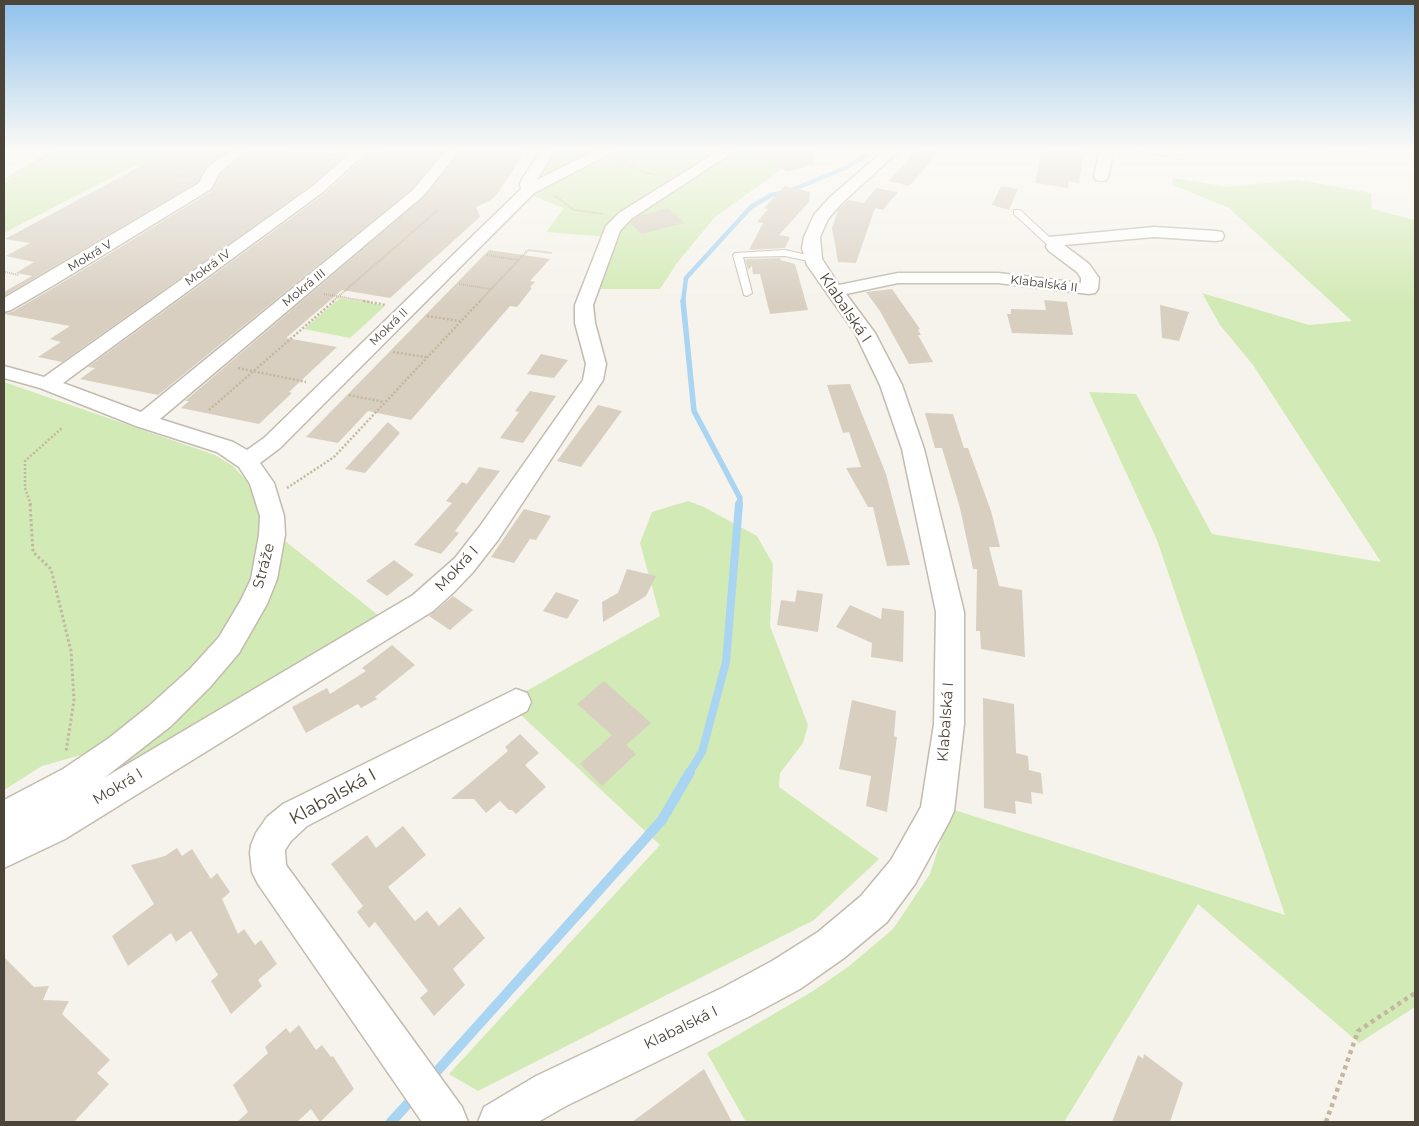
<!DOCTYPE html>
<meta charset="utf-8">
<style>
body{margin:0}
#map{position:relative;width:1419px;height:1126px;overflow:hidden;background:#f6f3ec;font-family:Montserrat,sans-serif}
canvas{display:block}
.frame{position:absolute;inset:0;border:5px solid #4b4439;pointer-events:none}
</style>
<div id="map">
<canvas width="1419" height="1126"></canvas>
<div class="frame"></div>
</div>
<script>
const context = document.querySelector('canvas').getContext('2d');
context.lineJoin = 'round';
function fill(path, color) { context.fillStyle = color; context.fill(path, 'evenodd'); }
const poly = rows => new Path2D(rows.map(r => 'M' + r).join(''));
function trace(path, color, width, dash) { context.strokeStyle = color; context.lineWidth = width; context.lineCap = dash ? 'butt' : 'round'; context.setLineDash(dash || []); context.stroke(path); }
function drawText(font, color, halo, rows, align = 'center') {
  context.font = font + ' Montserrat,sans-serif'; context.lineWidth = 5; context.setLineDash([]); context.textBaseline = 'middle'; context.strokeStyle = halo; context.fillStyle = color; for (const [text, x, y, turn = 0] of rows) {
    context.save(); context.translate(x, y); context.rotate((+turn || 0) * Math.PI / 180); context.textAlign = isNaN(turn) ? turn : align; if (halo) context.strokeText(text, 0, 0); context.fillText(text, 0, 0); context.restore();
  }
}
fill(poly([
 [54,148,228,148,191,173,136,165,4,233,4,183],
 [554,148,605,148,539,182,534,178],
 [620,148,811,148,715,217,677,263,660,289,600,289,612,249,619,238,546,232,564,208,533,196,549,185],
 [1307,148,1372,148,1363,153,1336,153],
 [1173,178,1228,187,1298,180,1371,193,1372,209,1415,220,1415,1007,1359,1043,1198,904,1064,1122,746,1122,707,1053,813,991,848,967,893,929,930,874,951,809,1285,915,1157,540,1089,392,1136,394,1212,534,1381,562,1253,365,1220,325,1202,293,1309,325,1352,321,1229,208,1173,185],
 [340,298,385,306,350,338,304,329],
 [4,382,215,455,233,466,246,480,259,504,262,537,256,573,214,649,106,748,42,766,4,790],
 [688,501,704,507,757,536,773,564,770,626,808,725,803,743,780,773,779,787,879,859,814,920,478,1091,449,1074,660,845,521,715,523,706,519,695,660,616,640,543,652,512],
 [285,541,383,619,31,829,4,841,4,827,65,795,269,594]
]), '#d2eab5');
trace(poly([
 [683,302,686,278,751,207,771,195,787,192,845,168,878,148]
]), '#a9d4f2', 4.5);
trace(poly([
 [683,301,694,411,740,498,739,505]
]), '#a9d4f2', 5.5);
trace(poly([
 [689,773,702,752,726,662,739,504]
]), '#a9d4f2', 8);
trace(poly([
 [430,1079,662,820,690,772],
 [391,1122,415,1096]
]), '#a9d4f2', 10);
fill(poly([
 [185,148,232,148,206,166,198,182,4,296,4,292,32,276,16,273,34,262,6,256,30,243,5,239,158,157,163,158],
 [251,148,347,154,312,185,62,362,38,357,61,342,50,339,70,326,4,314,12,312,55,287,212,191,220,174],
 [381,148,446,148,412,189,158,395,80,379,95,368,88,367,324,194,366,155,374,155],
 [464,148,525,148,521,153,524,153,498,193,491,200,476,207,480,217,390,298,342,290,286,338,337,347,289,392,292,393,259,424,181,408,189,401,185,401,424,197],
 [751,148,815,148,813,165,787,172],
 [920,148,943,148,909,186,888,181],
 [1042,148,1088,148,1083,157,1079,183,1069,181,1068,188,1035,183],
 [785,186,810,192,809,202,779,235,790,237,785,248,749,250,763,223,757,222,768,209,764,208],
 [1001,186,1018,189,1009,210,992,205],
 [876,188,898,192,883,210,875,208,856,263,838,262,832,228,838,210,848,200,864,203],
 [668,208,685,223,642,234,630,223,639,216],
 [489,250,550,259,530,281,535,282,530,287,532,288,517,307,510,306,411,420,368,411,338,443,306,437],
 [781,258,780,260,795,264,808,310,770,314,760,274,753,274,752,266,748,270,745,259],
 [892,289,920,329,918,330,921,335,918,335,933,362,909,364,880,311,866,292],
 [1044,300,1067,302,1073,335,1012,333,1007,314,1011,314,1011,309,1046,310],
 [1160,305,1189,312,1179,341,1162,338],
 [541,354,568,360,554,378,527,374],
 [850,384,886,474,910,565,887,566,873,507,868,507,846,468,861,467,849,432,843,433,827,385],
 [530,391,556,396,523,443,500,438,519,412,515,411],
 [598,405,622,411,581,467,557,461],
 [925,413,953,414,964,448,968,448,991,511,1000,547,989,547,999,586,1022,590,1025,657,981,649,980,631,976,631,977,569,973,569,960,508,942,448,935,448],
 [388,422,400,433,365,473,345,469],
 [479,467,500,471,455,531,459,533,441,554,414,545,452,503,446,501,462,482,467,484],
 [524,509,551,516,536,540,530,539,514,563,491,557],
 [394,560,414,575,387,596,366,581],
 [627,569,656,576,646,596,603,622,602,602,618,593],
 [797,590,823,594,818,632,777,625,781,600,795,602],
 [556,592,579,600,567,619,543,611],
 [453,596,473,610,450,630,429,616],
 [850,605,881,619,882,608,904,611,903,662,871,657,872,643,836,627],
 [392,645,415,665,375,697,377,699,361,708,358,704,306,733,292,707,327,688,330,694,366,671,362,668],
 [604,681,651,723,626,745,636,754,602,786,580,764,612,735,577,704],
 [983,698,1014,704,1016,753,1028,756,1029,770,1041,773,1043,794,1031,792,1032,804,1015,801,1016,814,984,808],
 [852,700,896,711,894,736,897,737,887,812,866,806,871,776,839,769],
 [520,734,539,753,525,765,546,787,516,814,512,810,509,810,500,801,486,813,474,799,451,799,508,751,505,747],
 [403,826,426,855,388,887,415,921,427,911,439,926,460,907,485,938,453,969,465,985,434,1016,420,998,428,991,375,922,369,928,357,912,363,906,331,864,367,835,376,848],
 [177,848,182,856,192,849,211,879,217,873,230,892,222,899,238,934,244,929,255,945,261,940,277,964,258,980,262,986,231,1014,211,981,218,975,191,931,176,942,171,933,128,966,112,936,154,904,131,865,165,856],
 [4,957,34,987,49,986,43,1000,69,1001,62,1014,110,1060,97,1073,109,1084,74,1122,4,1122],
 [299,1025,316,1050,322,1045,331,1057,333,1056,354,1089,320,1122,311,1109,297,1122,237,1122,248,1112,233,1085,268,1053,265,1047,286,1028,290,1033],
 [1144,1054,1183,1083,1170,1122,1112,1122,1138,1055,1143,1059],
 [704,1069,732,1122,632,1122]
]), '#d8cfc1');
const lane = poly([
 [1129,148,1142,148,1184,157,1180,159,1129,148],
 [1014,210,1020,210,1058,245,1058,249,1052,249,1014,214,1014,210],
 [785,250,816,257,818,259,813,262,785,256,743,257,752,293,747,296,744,295,733,255,735,253,785,250]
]);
const street = poly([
 [234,148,249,148,219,173,211,189,54,285,11,310,4,312,4,298,199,183,207,168,234,148],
 [356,148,371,148,323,192,63,383,141,412,413,190,448,148,462,148,423,196,160,419,233,442,247,450,264,438,521,189,520,184,524,176,542,148,556,148,537,180,600,148,617,148,615,151,534,193,280,448,260,463,274,483,284,516,285,535,277,579,267,604,239,653,210,687,171,726,104,778,413,595,455,558,480,526,583,380,586,364,575,323,575,305,606,226,619,213,723,148,739,148,631,219,620,231,593,305,595,323,606,364,603,380,498,540,473,572,454,592,433,611,65,839,4,868,4,800,63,769,109,738,149,706,190,669,219,637,241,600,251,579,259,535,260,516,250,484,239,467,217,452,136,426,40,388,4,378,4,366,44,377,313,186,356,148],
 [887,148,902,148,841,204,828,219,820,237,822,259,839,285,898,273,998,273,1081,283,1081,278,1077,272,1049,251,1046,247,1049,237,1154,227,1216,231,1222,232,1224,236,1222,240,1216,241,1154,237,1064,245,1089,264,1099,278,1098,289,1095,293,1089,294,998,283,898,283,846,294,875,333,902,385,924,449,964,612,964,724,954,811,949,822,915,884,887,922,844,958,800,989,750,1016,566,1106,538,1122,478,1122,484,1107,536,1076,722,988,772,961,818,932,861,896,891,860,921,807,934,724,936,612,902,449,880,385,855,333,807,265,802,248,804,237,814,215,829,198,887,148],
 [1100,148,1114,148,1108,177,1106,180,1101,181,1096,180,1094,177,1100,148],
 [516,689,527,693,531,702,527,711,307,826,291,841,285,850,286,865,462,1107,468,1122,422,1122,258,884,252,872,250,853,251,845,256,833,267,817,283,804,516,689]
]);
trace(lane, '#c2bbae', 2);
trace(street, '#c2bbae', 3);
trace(poly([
 [627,154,638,148],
 [621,160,643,172,656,175],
 [174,176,189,176],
 [4,180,47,155,55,157],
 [555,196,574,210,604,214],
 [487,255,518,260],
 [5,272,19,275],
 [459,284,490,289],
 [324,294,370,302],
 [332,302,438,210],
 [479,302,528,250,552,253]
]), '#c4b79f', 2, [1, 1]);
trace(poly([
 [363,301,386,305],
 [427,316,460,321],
 [393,352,426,357],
 [238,368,306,382],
 [349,395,384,402],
 [209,410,334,301],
 [287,488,334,457,480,301],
 [31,505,25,488,25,461,62,428]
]), '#c4b79f', 2.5, [2, 2]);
trace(poly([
 [30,504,33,552,51,569,71,651,74,700,66,752]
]), '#c4b79f', 3, [2.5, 2.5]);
trace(poly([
 [1326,1122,1358,1031,1415,993]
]), '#c4b79f', 4.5, [4, 4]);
fill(lane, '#fff');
fill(street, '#fff');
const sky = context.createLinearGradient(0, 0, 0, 305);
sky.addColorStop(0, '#8fc1ec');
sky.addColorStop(0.49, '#fbfaf6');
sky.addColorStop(1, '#fbfaf600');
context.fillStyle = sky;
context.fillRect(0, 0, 1419, 305);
drawText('12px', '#4b4439', '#fff', [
 ["Mokrá V",90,256,-31],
 ["Mokrá IV",208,268,-36],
 ["Klabalská II",1044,284,7],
 ["Mokrá III",304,288,-39],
 ["Mokrá II",389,327,-44]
]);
drawText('15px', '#4b4439', '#fff', [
 ["Klabalská I",845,308,56],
 ["Stráže",264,566,-75],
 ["Mokrá I",457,569,-47],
 ["Klabalská I",946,722,-86],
 ["Mokrá I",118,787,-31],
 ["Klabalská I",681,1028,-26]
]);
drawText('18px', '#4b4439', '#fff', [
 ["Klabalská I",333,797,-29]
]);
</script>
